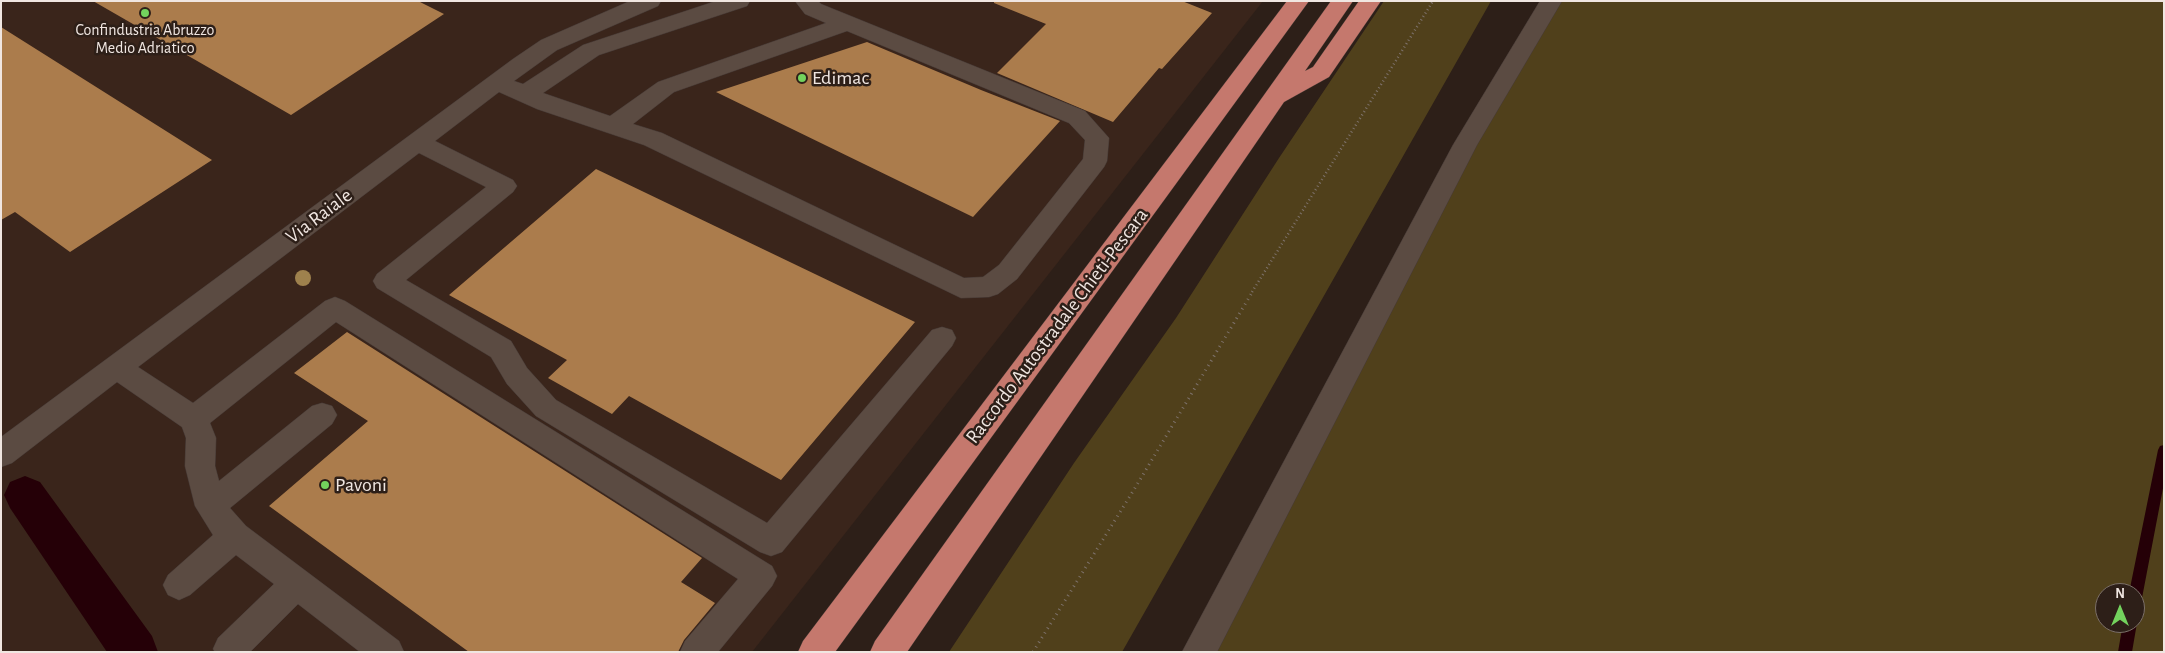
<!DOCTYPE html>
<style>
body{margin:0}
#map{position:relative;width:2165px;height:653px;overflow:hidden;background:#2d1f18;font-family:"Alegreya Sans",sans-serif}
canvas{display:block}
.frame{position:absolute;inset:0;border:2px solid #f0e6e1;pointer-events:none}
.north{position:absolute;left:2095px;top:583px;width:50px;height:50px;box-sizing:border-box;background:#2d1f18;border:1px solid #7b6f68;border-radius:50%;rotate:0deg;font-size:14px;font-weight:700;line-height:20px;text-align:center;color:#f0e6e1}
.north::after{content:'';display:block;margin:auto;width:18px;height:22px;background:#73d25d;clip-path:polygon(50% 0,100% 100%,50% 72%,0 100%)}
</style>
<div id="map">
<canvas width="2165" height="653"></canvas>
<div class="frame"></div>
<div class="north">N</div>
</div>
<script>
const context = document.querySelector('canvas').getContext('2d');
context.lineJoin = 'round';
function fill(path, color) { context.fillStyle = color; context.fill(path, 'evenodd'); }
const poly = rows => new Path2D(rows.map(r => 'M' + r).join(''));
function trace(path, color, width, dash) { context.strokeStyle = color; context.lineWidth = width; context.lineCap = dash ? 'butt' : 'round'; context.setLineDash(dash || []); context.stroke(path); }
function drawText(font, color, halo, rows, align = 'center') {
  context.font = font + ' "Alegreya Sans",sans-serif'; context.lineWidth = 5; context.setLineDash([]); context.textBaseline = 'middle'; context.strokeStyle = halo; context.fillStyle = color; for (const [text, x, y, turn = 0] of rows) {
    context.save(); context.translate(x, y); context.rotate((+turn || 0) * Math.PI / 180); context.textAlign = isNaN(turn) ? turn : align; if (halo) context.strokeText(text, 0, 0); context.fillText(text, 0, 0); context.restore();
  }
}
fill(poly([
 [1,1,1263,1,752,652,1,652]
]), '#3a251b');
fill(poly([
 [1384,1,1491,1,1122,652,949,652,1074,463,1176,318,1279,158],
 [1551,1,2164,1,2164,652,1199,652],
 [2105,593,2135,593,2135,623,2105,623]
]), '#50401b');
fill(poly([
 [2164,445,2164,483,2142,598,2140,602,2135,604,2135,593,2129,593,2158,450,2160,446,2164,445],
 [2135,619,2137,623,2132,652,2118,652,2123,623,2135,623,2135,619]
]), '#250007');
fill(poly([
 [25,476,40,482,152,636,158,652,107,652,10,508,4,495,10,482,25,476]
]), '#250007');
fill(poly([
 [93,1,418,1,444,14,291,115],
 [994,1,1182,1,1212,13,1162,69,1159,68,1113,122,997,73,1046,24,994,3],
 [1,27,212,160,70,252,15,212,1,220],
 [867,42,981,90,1060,121,973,217,716,92],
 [596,169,915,322,781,480,629,396,612,414,548,378,567,360,449,295],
 [347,332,702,558,681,582,715,603,684,640,678,652,469,652,269,506,368,421,294,373]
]), '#ab7c4c');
const minor = poly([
 [630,1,661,1,658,6,557,50,514,81,523,84,583,45,716,1,750,1,747,6,599,55,543,93,610,116,658,82,826,23,805,14,795,1,818,1,821,4,1085,111,1109,138,1107,161,1104,167,1017,279,998,294,989,297,961,298,644,145,537,109,499,92,435,141,513,180,517,186,513,192,406,280,511,341,527,368,556,400,767,523,932,330,942,327,952,330,956,338,952,346,782,552,771,556,760,552,536,416,507,384,491,357,377,288,373,281,377,274,486,187,419,153,138,367,193,403,325,301,335,297,345,301,772,566,777,576,772,586,718,652,680,652,685,641,738,579,336,322,210,423,216,438,215,466,219,481,312,406,322,403,332,406,337,415,332,424,230,508,246,526,399,641,404,652,360,652,298,604,250,652,215,652,213,649,218,638,274,584,236,555,190,595,179,600,168,595,163,585,168,575,213,535,195,506,185,466,186,438,182,427,117,382,12,463,1,467,1,437,513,59,541,40,630,1],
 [847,31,1069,123,1085,140,1083,159,999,265,983,277,964,278,662,133,633,124,674,92,847,31],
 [1540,1,1562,1,1477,145,1217,652,1182,652,1453,145,1540,1]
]);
const highway = poly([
 [1287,1,1309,1,835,652,798,652,803,641,1287,1],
 [1331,1,1353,1,1305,71,1313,67,1359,1,1381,1,1329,77,1284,102,907,652,870,652,875,641,1331,1]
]);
trace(minor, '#453935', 1);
trace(highway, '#453935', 1);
trace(poly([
 [1252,292,1433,1]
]), '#7e726c', 2.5, [1, 3]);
trace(poly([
 [1033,652,1135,488,1253,291]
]), '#7e726c', 3, [1, 4.5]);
fill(minor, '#5b4b42');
fill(highway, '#c5786d');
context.fillStyle = '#9e814d';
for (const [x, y] of [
 [303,278]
]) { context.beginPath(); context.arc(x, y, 8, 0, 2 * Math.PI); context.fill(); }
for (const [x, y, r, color] of [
 [145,13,5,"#73d25d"],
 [802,78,5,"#73d25d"],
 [325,485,5,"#73d25d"]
]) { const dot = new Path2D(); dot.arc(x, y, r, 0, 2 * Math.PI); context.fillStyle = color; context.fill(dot); trace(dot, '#2d1f18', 2); }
drawText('16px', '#f0e6e1', '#2d1f18', [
 ["Confindustria Abruzzo",145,30],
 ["Medio Adriatico",145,48]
]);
drawText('20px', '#f0e6e1', '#2d1f18', [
 ["Edimac",812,78],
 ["Pavoni",335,485]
], 'left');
drawText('20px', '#f0e6e1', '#2d1f18', [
 ["Via Raiale",319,216,-37],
 ["Raccordo Autostradale Chieti-Pescara",1057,326,-53]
]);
</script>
